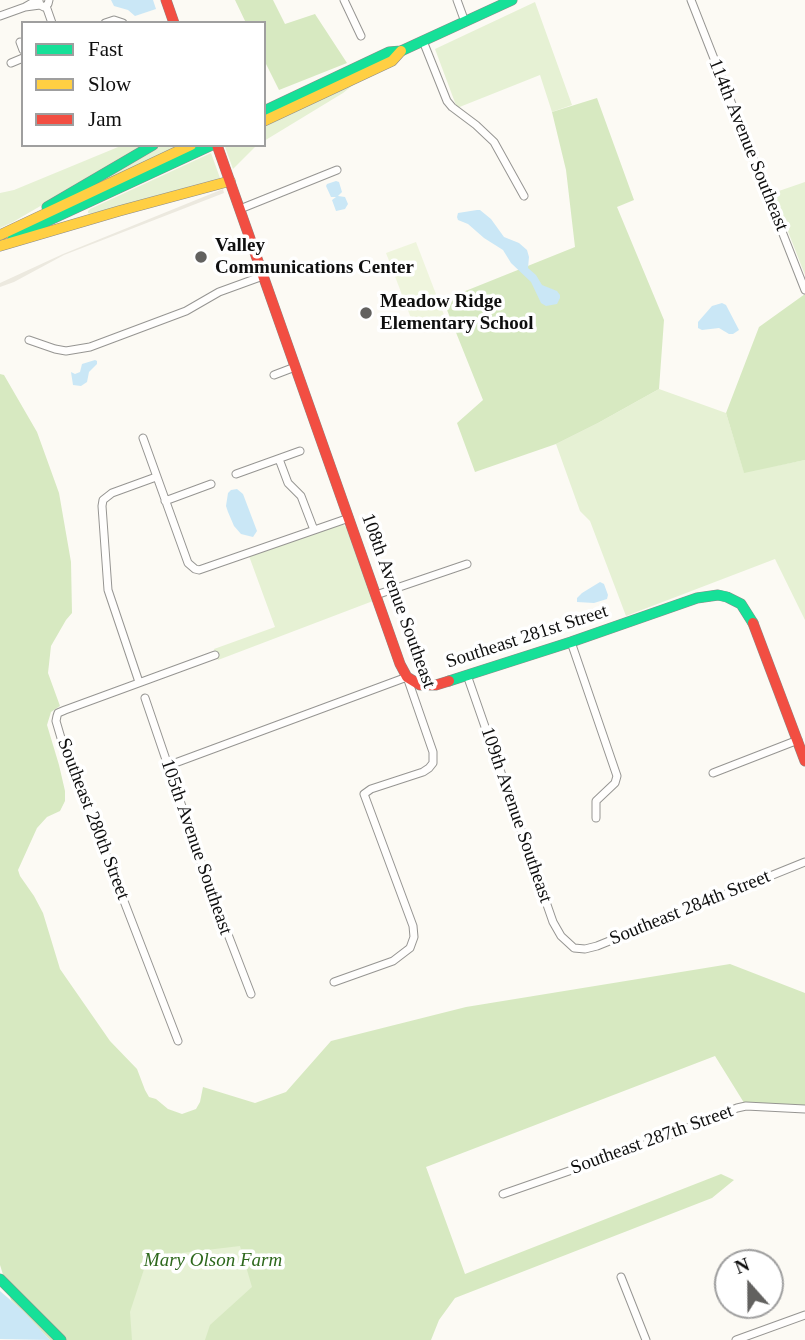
<!DOCTYPE html>
<style>
body{margin:0}
#map{position:relative;width:805px;height:1340px;overflow:hidden;background:#fcfaf4;font-family:"Times New Roman",serif}
canvas{display:block}
.legend{position:absolute;left:21px;top:21px;width:245px;height:126px;box-sizing:border-box;background:#fff;border:2px solid #9f9f9f;margin:0;padding:9px 12px;list-style:none;font-size:21px;color:#0f0f0f}
.legend li{display:flex;align-items:center;gap:14px;height:35px}
.legend b{width:35px;border:2px solid #9f9f9f}
.north{position:absolute;left:714px;top:1249px;width:70px;height:70px;box-sizing:border-box;background:#fff;border:2px solid #9f9f9f;border-radius:50%;rotate:339deg;font-size:19px;font-weight:700;line-height:28px;text-align:center;color:#0f0f0f}
.north::after{content:'';display:block;margin:auto;width:24px;height:32px;background:#62615f;clip-path:polygon(50% 0,100% 100%,50% 72%,0 100%)}
</style>
<div id="map">
<canvas width="805" height="1340"></canvas>
<ul class="legend">
<li><b style="height:9px;background:#16e098"></b>Fast</li>
<li><b style="height:9px;background:#ffcf43"></b>Slow</li>
<li><b style="height:9px;background:#f24e42"></b>Jam</li>
</ul>
<div class="north">N</div>
</div>
<script>
const context = document.querySelector('canvas').getContext('2d');
context.lineJoin = 'round';
function fill(path, color) { context.fillStyle = color; context.fill(path, 'evenodd'); }
const poly = rows => new Path2D(rows.map(r => 'M' + r).join(''));
function trace(path, color, width, dash) { context.strokeStyle = color; context.lineWidth = width; context.lineCap = dash ? 'butt' : 'round'; context.setLineDash(dash || []); context.stroke(path); }
function drawText(font, color, halo, rows, align = 'center') {
  context.font = font + ' "Times New Roman",serif'; context.lineWidth = 7; context.setLineDash([]); context.textBaseline = 'middle'; context.strokeStyle = halo; context.fillStyle = color; for (const [text, x, y, turn = 0] of rows) {
    context.save(); context.translate(x, y); context.rotate((+turn || 0) * Math.PI / 180); context.textAlign = isNaN(turn) ? turn : align; if (halo) context.strokeText(text, 0, 0); context.fillText(text, 0, 0); context.restore();
  }
}
fill(poly([
 [535,2,572,105,552,112,540,75,457,108,435,49],
 [358,81,343,93,264,141,264,127],
 [123,145,145,145,13,222,0,228,0,193,14,190],
 [158,145,180,145,82,191],
 [228,145,257,145,233,169,225,147],
 [211,153,220,178,90,214,88,213,88,211,90,209],
 [805,182,805,275,773,193],
 [659,389,726,413,744,472,805,460,805,620,775,559,626,616,590,521,580,511,556,444,598,423],
 [342,524,346,527,373,601,218,660,214,649,275,627,249,556],
 [257,1159,330,1340,71,1340,15,1282]
]), '#e6f1d4');
fill(poly([
 [235,0,273,0,285,24,315,14,347,63,279,90,264,60,264,23,246,23],
 [597,98,634,200,617,207,664,320,659,389,598,423,556,444,475,472,457,423,483,400,443,300,575,247,566,170,552,112],
 [805,294,805,460,744,473,726,413,759,327],
 [0,374,4,375,37,432,59,493,71,562,72,613,66,620,51,646,48,673,60,706,51,712,47,725,59,765,65,791,65,801,60,811,47,817,37,828,18,870,20,876,34,896,43,913,60,969,110,1041,137,1069,145,1090,149,1097,156,1099,168,1109,182,1114,196,1109,200,1102,203,1087,255,1103,286,1092,331,1041,466,1007,730,964,805,993,805,1107,746,1106,715,1056,426,1167,465,1274,721,1174,734,1180,712,1198,455,1298,439,1320,431,1340,205,1340,210,1325,252,1287,240,1246,148,1257,130,1312,132,1340,50,1340,11,1300,0,1265]
]), '#d7e9c1');
fill(poly([
 [416,242,444,315,414,326,386,253]
]), '#eff5dd');
fill(poly([
 [223,189,224,193,64,255,14,282,0,287,0,283,63,254]
]), '#ece9df');
fill(poly([
 [111,0,153,0,156,9,135,16,128,10,114,6],
 [336,181,339,182,342,192,338,196,345,197,348,204,345,209,336,211,332,200,336,197,331,197,326,186,327,184],
 [477,210,480,210,491,219,504,237,519,243,527,250,529,257,528,268,536,275,542,285,557,291,560,295,560,298,557,304,546,306,541,303,531,282,511,263,503,250,484,238,468,224,458,220,457,217,458,213],
 [722,303,726,305,739,330,733,334,729,334,719,328,702,330,698,328,698,322,712,306],
 [95,360,97,361,97,364,89,372,87,382,81,386,73,385,71,372,75,374,80,372,82,364],
 [237,489,243,494,257,531,253,537,241,534,234,526,228,512,226,506,228,493,231,490],
 [600,582,604,584,608,595,607,599,594,603,577,602,577,598,582,593],
 [0,1291,23,1311,50,1340,0,1339]
]), '#cae7f6');
const street = poly([
 [37,0,25,7,40,5],
 [344,0,361,36],
 [457,0,465,22],
 [691,0,805,290],
 [39,1,40,5,44,7,48,4,49,0],
 [46,6,52,23],
 [0,16,25,7],
 [105,23,114,20,123,23],
 [423,41,447,101,452,107,476,125,494,142,524,196],
 [20,42,23,50],
 [11,63,23,58],
 [240,209,337,170],
 [29,340,55,349,66,351,90,347,186,311,219,292,263,276],
 [274,375,295,367],
 [143,438,188,563,195,569,199,570,349,518],
 [279,459,288,483,301,496,314,530],
 [236,474,300,451],
 [165,501,211,484],
 [376,595,467,564],
 [571,642,617,776,615,783,596,801,596,818],
 [467,675,553,922,561,936,574,948,585,949,597,946,805,862],
 [139,682,108,590,102,506,103,500,112,493,156,477],
 [145,698,207,880,251,994],
 [167,766,407,677,433,752,433,763,429,768,423,772,371,789,364,794,413,926,414,937,410,948,393,961,334,982],
 [713,773,798,740],
 [178,1041,61,738,56,721,57,716,58,713,65,710,215,655],
 [503,1194,655,1141,737,1108,746,1106,805,1109],
 [621,1277,646,1340],
 [736,1340,805,1315]
]);
const fast = poly([
 [264,111,389,52,401,51,512,0],
 [47,207,153,145],
 [13,237,212,145],
 [449,681,571,642,697,598,718,595,727,597,741,604,753,623],
 [0,1279,61,1340]
]);
const slow = poly([
 [264,121,392,61,401,51],
 [0,235,191,145],
 [0,246,119,211,230,181]
]);
const jam = poly([
 [166,0,174,23],
 [217,145,400,664,407,677,420,685,436,685,449,681],
 [753,623,805,761]
]);
trace(street, '#969592', 9);
trace(fast, '#8c8b89', 11);
trace(slow, '#8c8b89', 11);
trace(jam, '#8c8b89', 11);
trace(street, '#fffefd', 7);
trace(fast, '#16e098', 10);
trace(slow, '#ffcf43', 10);
trace(jam, '#f24e42', 10);
for (const [x, y, r, color] of [
 [201,257,7,"#62615f"],
 [366,313,7,"#62615f"]
]) { const dot = new Path2D(); dot.arc(x, y, r, 0, 2 * Math.PI); context.fillStyle = color; context.fill(dot); trace(dot, '#fff', 2.5); }
drawText('19px', '#0f0f0f', '#fff', [
 ["114th Avenue Southeast",748,145,68],
 ["108th Avenue Southeast",398,601,70],
 ["Southeast 281st Street",527,637,-18],
 ["109th Avenue Southeast",516,815,71],
 ["Southeast 280th Street",93,819,69],
 ["105th Avenue Southeast",196,847,71],
 ["Southeast 284th Street",690,908,-22],
 ["Southeast 287th Street",652,1140,-20]
]);
drawText('bold 19px', '#0f0f0f', '#fff', [
 ["Valley",215,246],
 ["Communications Center",215,268],
 ["Meadow Ridge",380,302],
 ["Elementary School",380,324]
], 'left');
drawText('italic 19px', '#2e681d', '#fff', [
 ["Mary Olson Farm",213,1261]
]);
</script>
